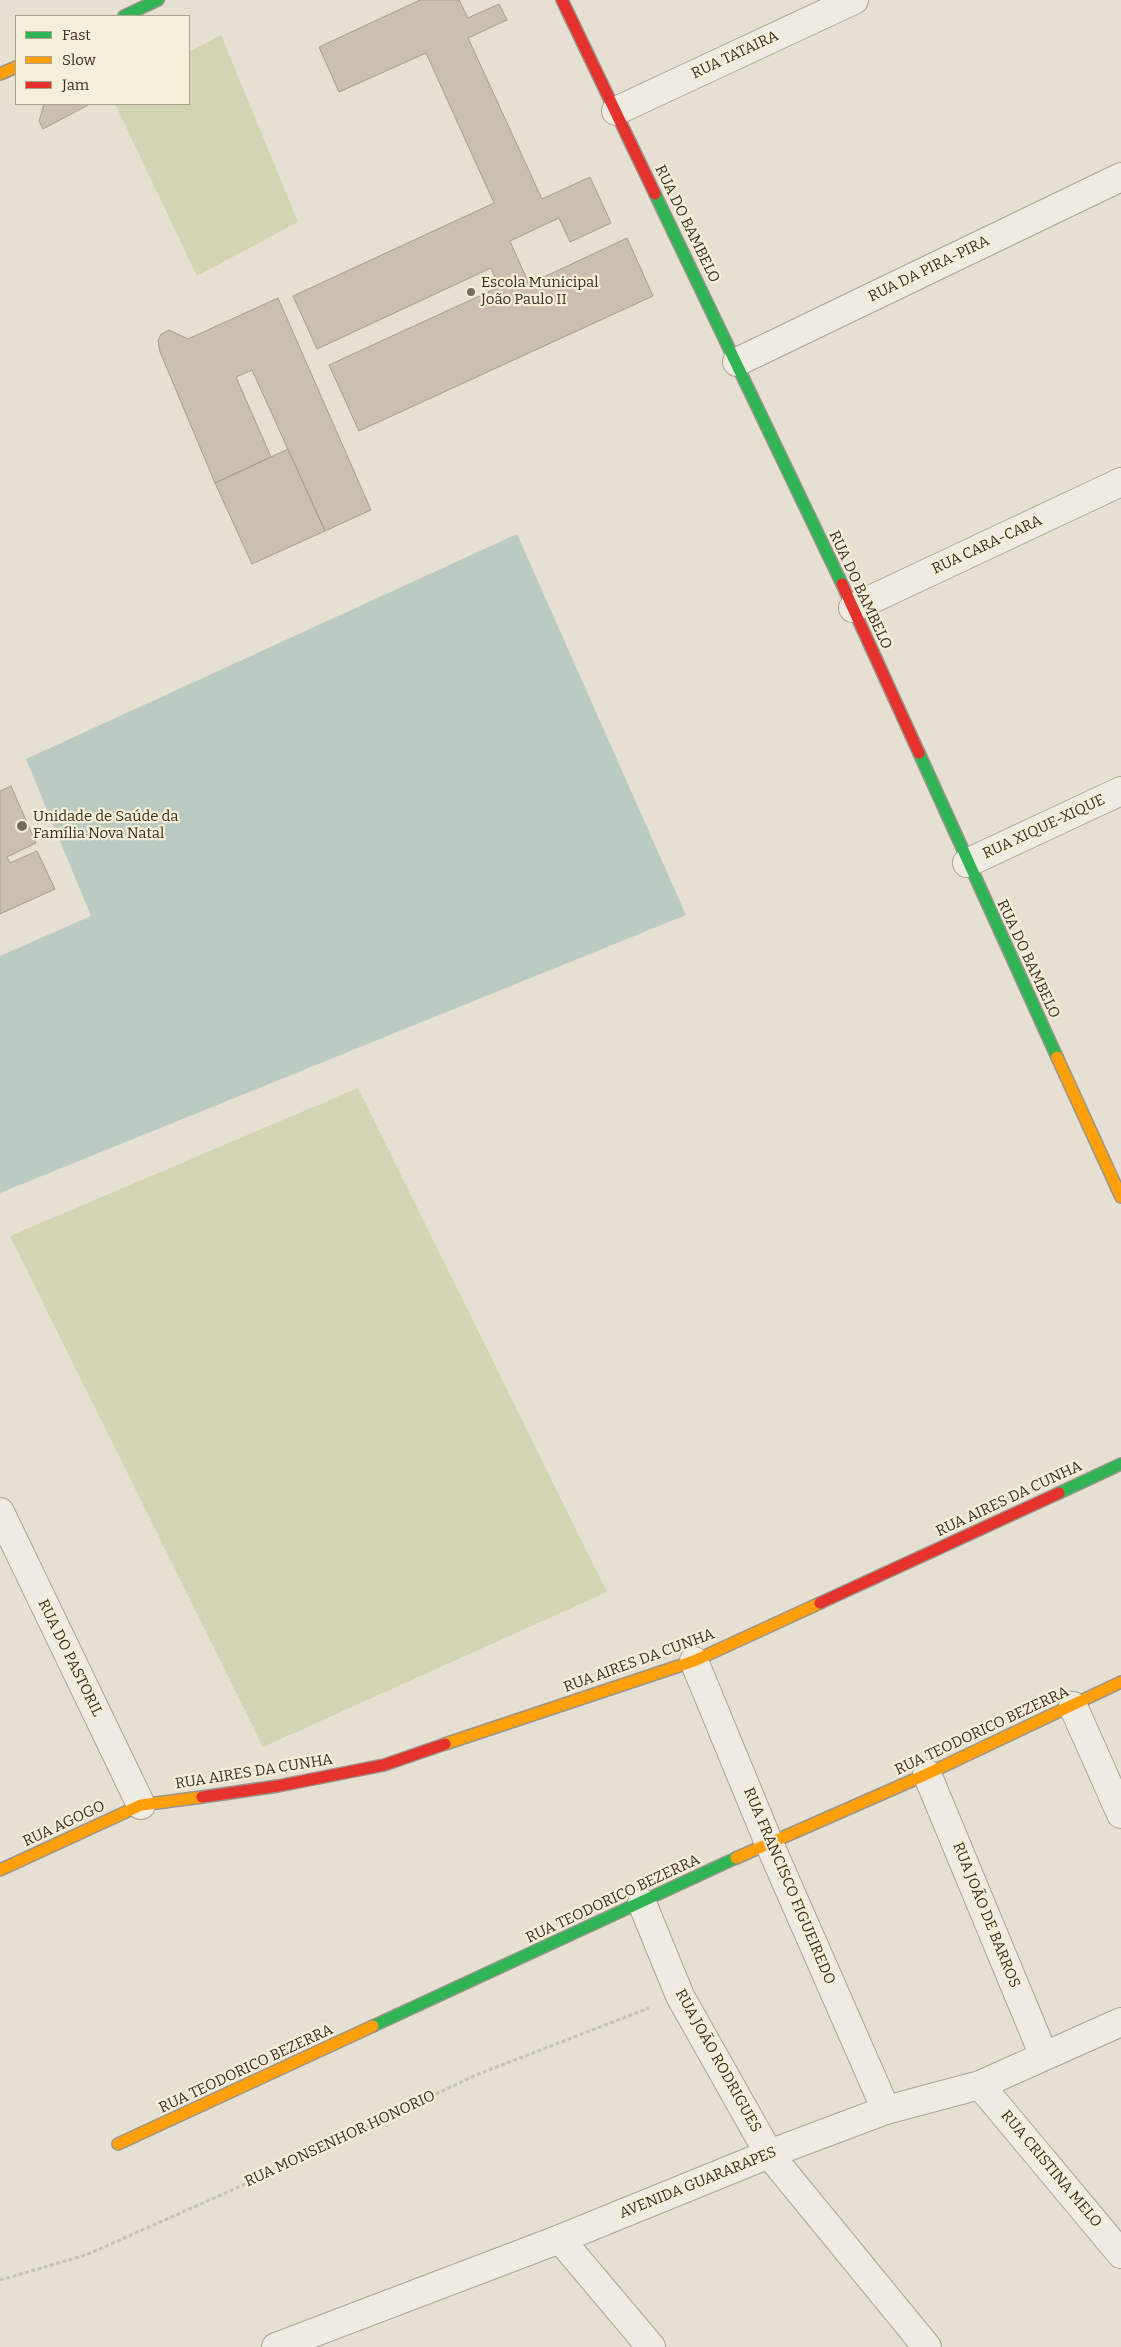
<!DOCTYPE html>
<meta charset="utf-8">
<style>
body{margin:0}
#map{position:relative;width:1121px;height:2347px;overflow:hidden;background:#e5e0d1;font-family:Bitter,serif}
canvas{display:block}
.legend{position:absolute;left:15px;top:15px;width:175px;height:90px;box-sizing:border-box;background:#f5efd9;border:1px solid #aaa28f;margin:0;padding:6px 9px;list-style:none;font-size:15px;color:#3a2f21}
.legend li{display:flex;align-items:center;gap:10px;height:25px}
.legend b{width:25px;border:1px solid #aaa28f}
</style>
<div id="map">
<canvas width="1121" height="2347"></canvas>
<ul class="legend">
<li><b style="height:6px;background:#30b455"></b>Fast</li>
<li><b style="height:6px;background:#ff9f0a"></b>Slow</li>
<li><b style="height:6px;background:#e5322d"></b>Jam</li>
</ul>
</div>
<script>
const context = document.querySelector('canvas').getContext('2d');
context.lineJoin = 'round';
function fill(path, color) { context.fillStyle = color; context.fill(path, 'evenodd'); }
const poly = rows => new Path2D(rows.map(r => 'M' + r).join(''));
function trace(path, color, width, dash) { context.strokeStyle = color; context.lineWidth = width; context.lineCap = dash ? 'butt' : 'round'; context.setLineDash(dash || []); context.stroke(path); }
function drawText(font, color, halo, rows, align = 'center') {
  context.font = font + ' Bitter,serif'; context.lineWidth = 4.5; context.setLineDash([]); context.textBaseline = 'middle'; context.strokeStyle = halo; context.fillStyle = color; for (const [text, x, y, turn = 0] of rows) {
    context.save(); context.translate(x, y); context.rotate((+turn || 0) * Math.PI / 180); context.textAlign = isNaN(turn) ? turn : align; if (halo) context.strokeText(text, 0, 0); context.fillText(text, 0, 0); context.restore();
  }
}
fill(poly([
 [221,35,298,222,197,276,115,104,189,104,189,52],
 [358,1088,607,1592,263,1747,10,1236]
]), '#d2d5b4');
fill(poly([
 [517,534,686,915,0,1193,0,956,91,916,26,759]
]), '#bccbc2');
const building = poly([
 [420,0,459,0,468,18,499,4,507,20,468,38,542,199,590,177,611,223,570,242,559,218,510,241,529,284,627,238,653,296,359,431,329,365,499,287,491,268,317,349,293,296,494,203,426,53,339,92,319,47,420,0],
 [44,104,90,104,43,129,39,121,44,104],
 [278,298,371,510,325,531,252,370,236,377,271,457,215,483,160,352,158,341,161,334,169,330,188,339,278,298],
 [288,449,325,531,252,564,215,483,288,449],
 [11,786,36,843,7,857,10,863,37,851,55,889,0,914,0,791,11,786]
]);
fill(building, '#c9c0b2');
trace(building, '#a69d90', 1);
const street = poly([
 [616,111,854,0],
 [737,362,1121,177],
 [853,608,1121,482],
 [967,863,1121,791],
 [0,1512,141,1805],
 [694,1661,769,1843,886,2110],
 [1073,1706,1121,1814],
 [927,1774,1044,2056],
 [642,1903,680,1996,769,2154,927,2347],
 [980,2085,1121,2254],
 [560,2239,651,2347],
 [276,2347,560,2239,769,2154,886,2110,980,2085,1121,2022]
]);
const fast = poly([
 [124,16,158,0],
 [655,194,842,584],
 [919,753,1057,1057],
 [1059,1493,1121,1464],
 [373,2026,736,1858]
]);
const slow = poly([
 [0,74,16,67],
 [1057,1057,1121,1197],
 [445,1744,694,1661,820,1603],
 [736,1858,927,1774,1121,1682],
 [0,1870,141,1805,202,1797],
 [118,2144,373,2026]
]);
const jam = poly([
 [562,0,655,194],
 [842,584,919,753],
 [820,1603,1059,1493],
 [202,1797,278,1786,384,1765,445,1744]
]);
trace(street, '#aba599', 30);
trace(fast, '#9a958a', 14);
trace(slow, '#9a958a', 14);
trace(jam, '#9a958a', 14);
trace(poly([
 [0,2280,86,2255,277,2170,476,2075,649,2008]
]), '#c6c2b9', 3, [4, 2.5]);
trace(street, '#eeebe3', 28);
trace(fast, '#30b455', 11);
trace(slow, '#ff9f0a', 11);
trace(jam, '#e5322d', 11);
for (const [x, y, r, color] of [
 [471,292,5,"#766d5f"],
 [22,826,6,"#766d5f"]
]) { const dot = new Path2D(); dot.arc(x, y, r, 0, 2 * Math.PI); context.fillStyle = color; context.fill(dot); trace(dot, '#f5efd9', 2); }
drawText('15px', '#3a2f21', '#f5efd9', [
 ["RUA TATAIRA",735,55,-25],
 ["RUA DO BAMBELO",687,224,64],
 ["RUA DA PIRA-PIRA",929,269,-26],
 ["RUA CARA-CARA",987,545,-25],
 ["RUA DO BAMBELO",860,590,65],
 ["RUA XIQUE-XIQUE",1044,827,-25],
 ["RUA DO BAMBELO",1028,959,65],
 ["RUA AIRES DA CUNHA",1009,1499,-25],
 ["RUA DO PASTORIL",70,1658,64],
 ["RUA AIRES DA CUNHA",639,1661,-20],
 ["RUA TEODORICO BEZERRA",982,1731,-25],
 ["RUA AIRES DA CUNHA",254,1772,-9],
 ["RUA AGOGO",64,1824,-25],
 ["RUA FRANCISCO FIGUEIREDO",789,1886,67],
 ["RUA TEODORICO BEZERRA",613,1899,-25],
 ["RUA JOÃO DE BARROS",986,1915,68],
 ["RUA JOÃO RODRIGUES",718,2061,61],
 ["RUA TEODORICO BEZERRA",246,2069,-25],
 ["RUA MONSENHOR HONORIO",340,2139,-25],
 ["RUA CRISTINA MELO",1051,2169,50],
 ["AVENIDA GUARARAPES",698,2183,-22]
]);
drawText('15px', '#3a2f21', '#f5efd9', [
 ["Escola Municipal",481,283],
 ["João Paulo II",481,300],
 ["Unidade de Saúde da",33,817],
 ["Família Nova Natal",33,834]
], 'left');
</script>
